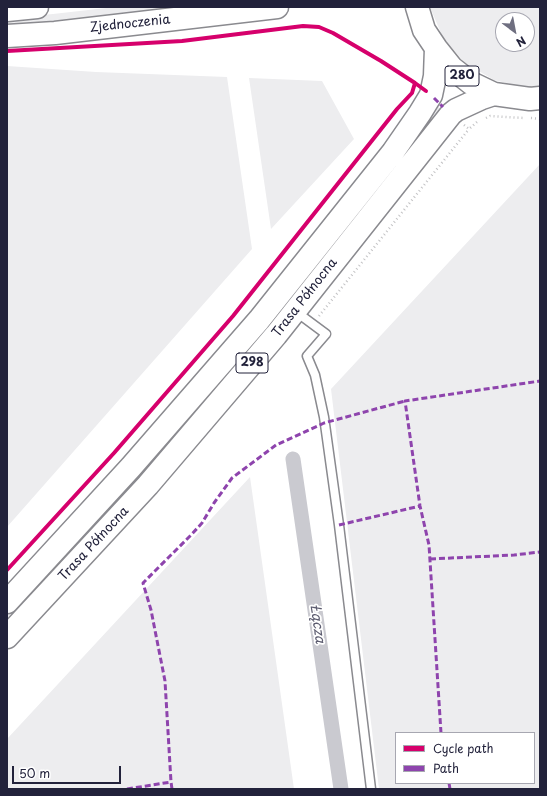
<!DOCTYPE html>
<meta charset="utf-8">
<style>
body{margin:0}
#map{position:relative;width:547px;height:796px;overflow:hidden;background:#fff;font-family:"Playpen Sans",sans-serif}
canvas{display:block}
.frame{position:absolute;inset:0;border:8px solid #22223b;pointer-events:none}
.legend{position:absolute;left:395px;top:732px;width:140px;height:52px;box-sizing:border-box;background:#fff;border:1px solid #a7a7b1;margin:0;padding:5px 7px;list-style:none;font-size:12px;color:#22223b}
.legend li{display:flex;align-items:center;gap:8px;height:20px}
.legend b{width:20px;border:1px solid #a7a7b1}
.north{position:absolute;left:495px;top:12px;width:40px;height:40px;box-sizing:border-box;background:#fff;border:1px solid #a7a7b1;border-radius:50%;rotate:148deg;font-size:11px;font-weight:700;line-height:16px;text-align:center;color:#22223b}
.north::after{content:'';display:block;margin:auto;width:14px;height:18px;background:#6f6f80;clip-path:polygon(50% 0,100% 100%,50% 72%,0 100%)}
.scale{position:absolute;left:12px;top:766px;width:109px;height:18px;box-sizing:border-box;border:2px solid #22223b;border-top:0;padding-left:5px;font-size:12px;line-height:14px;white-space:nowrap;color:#22223b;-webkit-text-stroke:3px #fff;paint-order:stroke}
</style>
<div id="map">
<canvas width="547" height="796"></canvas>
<div class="frame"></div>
<ul class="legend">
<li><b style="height:5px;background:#d6006c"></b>Cycle path</li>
<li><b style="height:5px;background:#8e44ad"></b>Path</li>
</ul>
<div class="north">N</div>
<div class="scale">50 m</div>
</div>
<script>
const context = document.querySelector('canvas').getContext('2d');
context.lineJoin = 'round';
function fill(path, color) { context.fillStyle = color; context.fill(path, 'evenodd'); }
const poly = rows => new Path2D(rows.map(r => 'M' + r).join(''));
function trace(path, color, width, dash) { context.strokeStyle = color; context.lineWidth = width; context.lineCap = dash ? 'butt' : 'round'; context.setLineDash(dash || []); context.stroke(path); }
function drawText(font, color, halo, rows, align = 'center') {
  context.font = font + ' "Playpen Sans",sans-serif'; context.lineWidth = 3.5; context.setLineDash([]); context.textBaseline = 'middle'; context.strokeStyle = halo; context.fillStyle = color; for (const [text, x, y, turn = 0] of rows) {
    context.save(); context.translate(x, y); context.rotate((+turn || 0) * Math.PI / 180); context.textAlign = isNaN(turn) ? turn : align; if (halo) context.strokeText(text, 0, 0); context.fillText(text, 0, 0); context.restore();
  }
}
fill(poly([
 [115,7,218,7,7,29,7,18,53,14],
 [430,7,540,7,540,87,527,88,494,80,465,63,443,38],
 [503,20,527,20,527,44,503,44],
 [7,66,96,72,227,77,252,249,7,527],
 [249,78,322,81,354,139,271,229],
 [433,102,441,109,291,304,131,488,7,623,7,612],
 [540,164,540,789,379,789,331,389],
 [396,733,534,733,534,783,396,783],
 [250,477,294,789,7,789,7,739]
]), '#ededef');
trace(poly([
 [293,459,341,789]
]), '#cacad0', 15);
const lane = poly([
 [295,311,326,334,307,356,315,375,324,417,339,525,371,789]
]);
const secondary = poly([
 [7,10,37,7],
 [7,36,55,33,277,7]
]);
const primary = poly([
 [417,7,424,30,436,48,452,68,471,83,494,94,530,99,540,98],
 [7,602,131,467,259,320,393,152,420,113,431,95,435,76,436,48],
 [7,637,148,485,276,335,451,114,456,110,482,98,494,94]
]);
trace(lane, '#8a8a8f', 11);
trace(secondary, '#8a8a8f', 25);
trace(primary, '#8a8a8f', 25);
trace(poly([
 [486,118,490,116,524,118],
 [531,118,540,119],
 [464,125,469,129,477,122],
 [319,316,469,129]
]), '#c2c2c4', 2.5, [1, 3]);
trace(lane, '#fff', 8);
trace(secondary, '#fff', 22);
trace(primary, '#fff', 22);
trace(poly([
 [434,98,443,107],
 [339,525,420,506],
 [430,559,514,555,540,552],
 [441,733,429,545,420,506,405,401,540,381],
 [449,783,450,789],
 [127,789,171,782],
 [172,789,171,782,165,681,151,610,143,583,192,534,202,523,214,503,232,478,276,445,324,423,405,401]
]), '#8e44ad', 3, [6, 3]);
trace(poly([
 [7,51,182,41,303,26,319,27,333,33,381,61,415,83,426,91],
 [7,570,114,453,233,316,397,109,412,93,415,83]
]), '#d6006c', 4);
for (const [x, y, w] of [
 [462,76,34],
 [252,363,32]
]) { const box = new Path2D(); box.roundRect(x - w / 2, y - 10, w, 20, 3); context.fillStyle = '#fff'; context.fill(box); trace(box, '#22223b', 1); }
drawText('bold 12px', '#22223b', null, [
 ["280",462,76],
 ["298",252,363]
]);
drawText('13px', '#22223b', '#fff', [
 ["Zjednoczenia",130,24,-6],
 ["Trasa Północna",305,298,-52],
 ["Trasa Północna",94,544,-47]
]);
drawText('italic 14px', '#5c5c6f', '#fff', [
 ["Łącza",317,624,82]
]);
</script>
